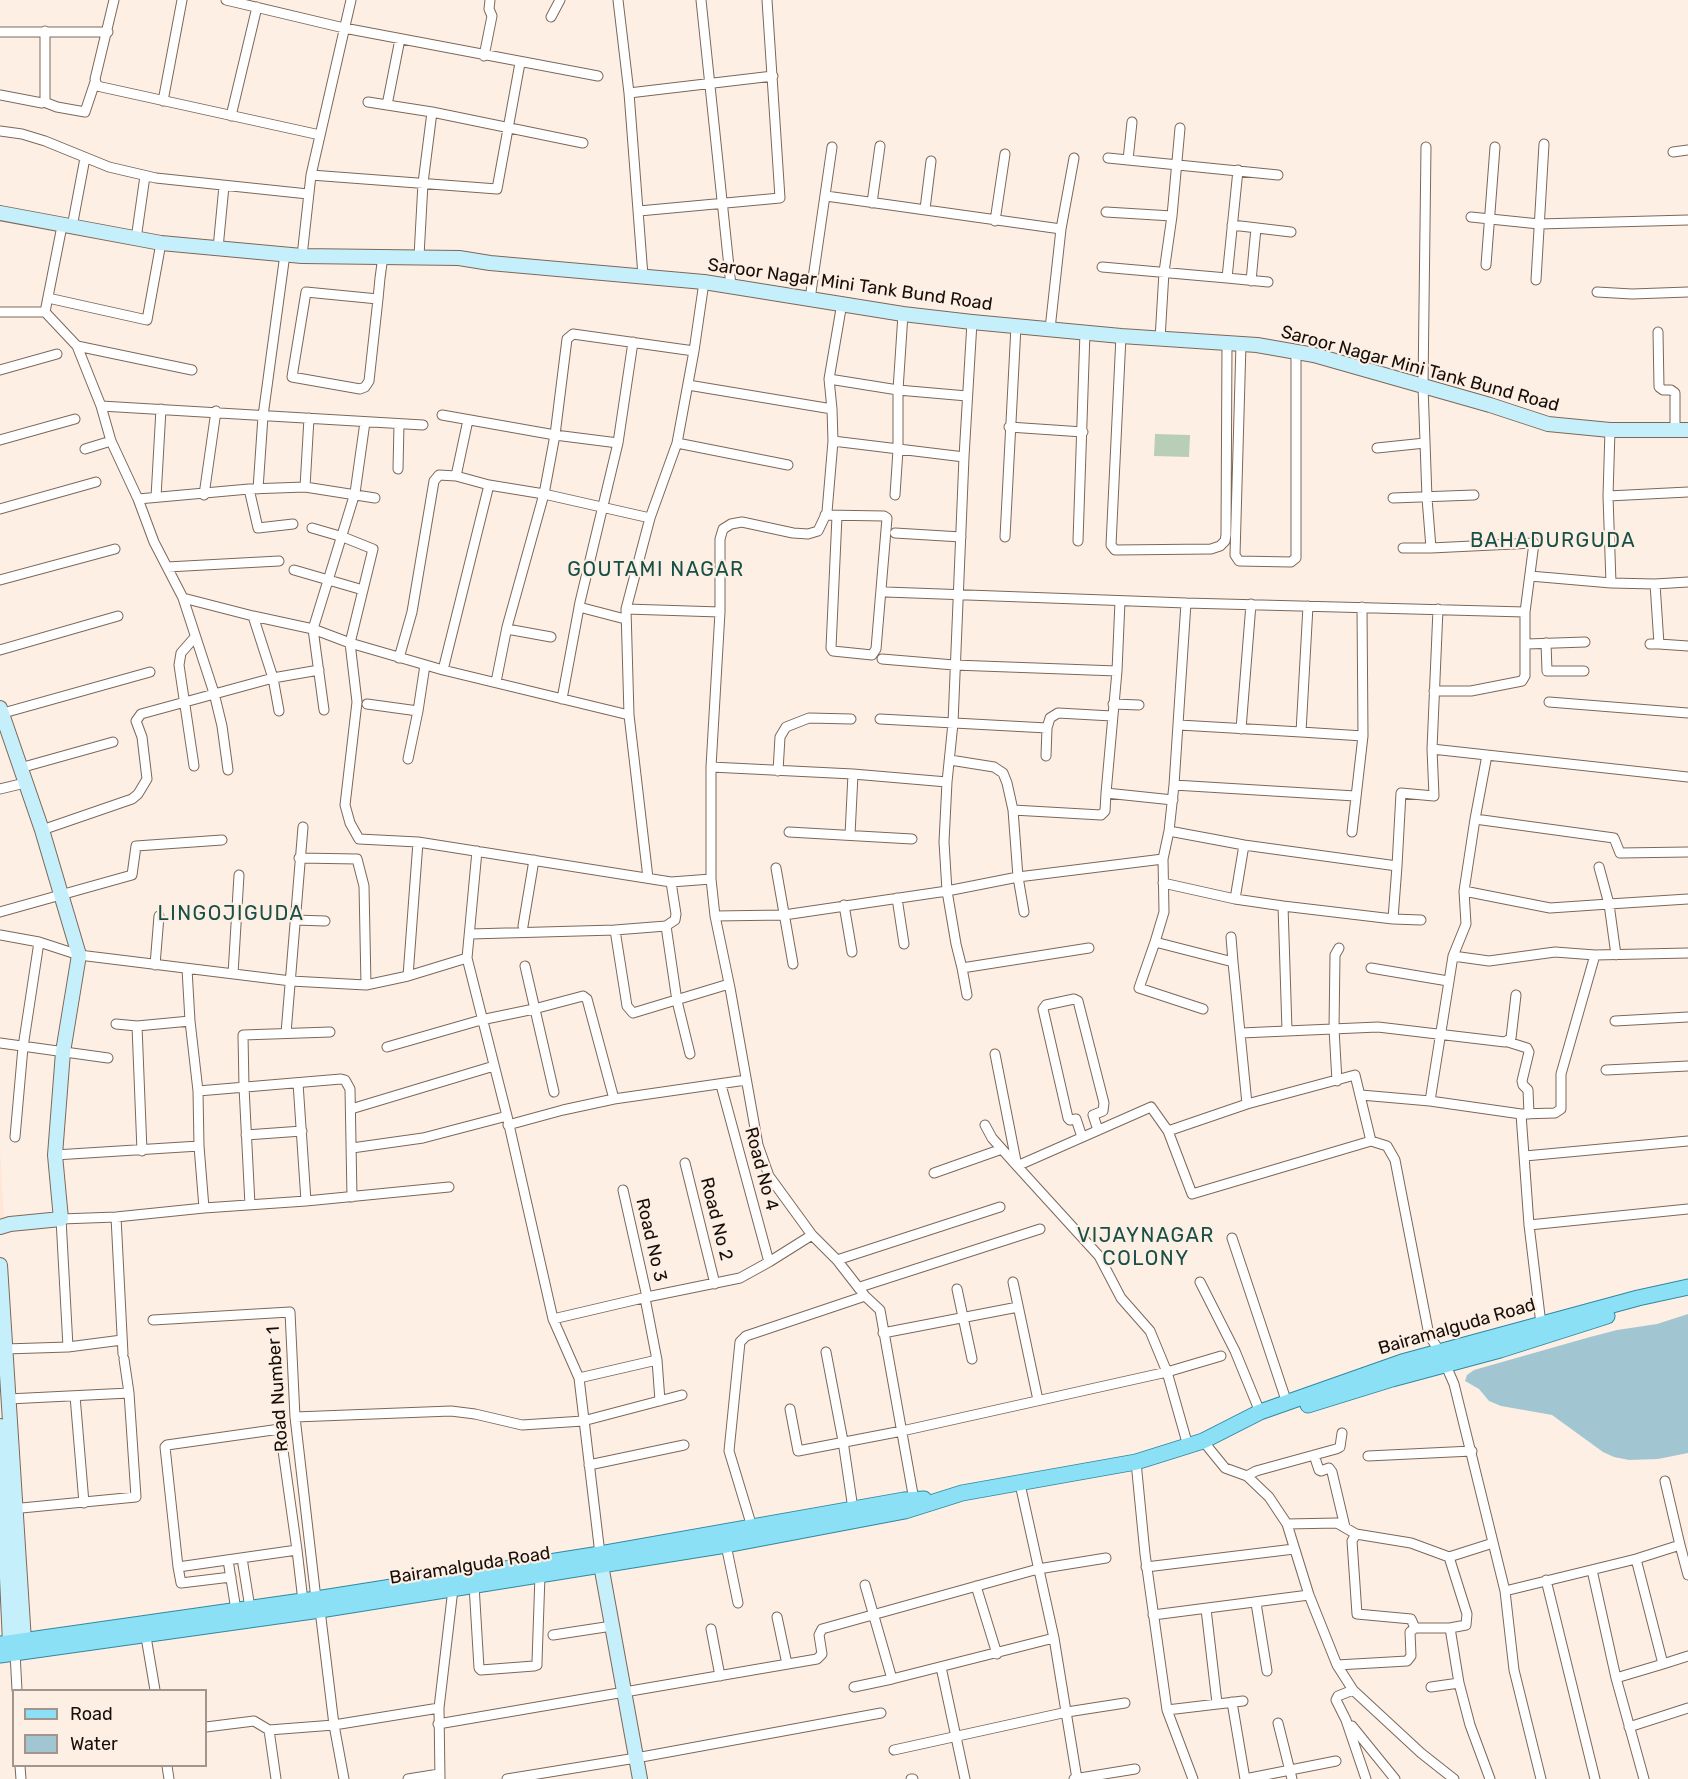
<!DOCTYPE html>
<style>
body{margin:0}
#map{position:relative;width:1688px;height:1779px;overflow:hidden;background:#feefe5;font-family:Rubik,sans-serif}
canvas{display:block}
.legend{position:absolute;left:12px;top:1689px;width:195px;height:78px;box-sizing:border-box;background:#feefe5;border:2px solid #a2958d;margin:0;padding:8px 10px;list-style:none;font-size:18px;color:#170f0a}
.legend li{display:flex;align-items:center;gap:12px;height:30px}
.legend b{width:30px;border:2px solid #a2958d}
</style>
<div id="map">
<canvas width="1688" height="1779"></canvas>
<ul class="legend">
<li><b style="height:8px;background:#8be0f6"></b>Road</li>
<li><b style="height:16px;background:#a2c6d1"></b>Water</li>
</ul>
</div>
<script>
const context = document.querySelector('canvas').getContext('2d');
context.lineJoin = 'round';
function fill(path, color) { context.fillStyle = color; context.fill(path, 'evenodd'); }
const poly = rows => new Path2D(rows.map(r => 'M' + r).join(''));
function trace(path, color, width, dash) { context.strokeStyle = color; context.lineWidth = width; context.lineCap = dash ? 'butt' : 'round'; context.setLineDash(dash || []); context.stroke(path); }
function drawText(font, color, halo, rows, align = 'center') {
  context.font = font + ' Rubik,sans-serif'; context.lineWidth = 4.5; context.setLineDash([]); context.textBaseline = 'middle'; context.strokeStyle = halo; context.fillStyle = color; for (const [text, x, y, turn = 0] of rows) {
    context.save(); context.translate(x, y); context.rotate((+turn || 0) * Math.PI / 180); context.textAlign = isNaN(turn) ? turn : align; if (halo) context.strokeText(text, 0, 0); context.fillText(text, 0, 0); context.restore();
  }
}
fill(poly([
 [0,1150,4,1219,0,1222]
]), '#ffe6d5');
fill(poly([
 [1155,434,1190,435,1189,457,1154,456]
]), '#b9ceb6');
fill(poly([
 [1688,1314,1688,1453,1658,1459,1629,1460,1614,1457,1603,1452,1552,1415,1501,1406,1489,1401,1479,1389,1465,1381,1467,1375,1474,1370,1590,1337,1617,1330,1657,1324]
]), '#a2c6d1');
const street = poly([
 [114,0,95,79,97,86,320,135],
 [226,0,344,28,598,76],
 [618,0,629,93,643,276],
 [701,0,731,286],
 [551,17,560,0],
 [0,32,108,32],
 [484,56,492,16,489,9,490,0],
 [629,93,773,76],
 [0,95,42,103,45,101,45,31],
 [163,101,182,0],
 [44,102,57,107,85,112,95,82],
 [368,102,432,112,583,143],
 [387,105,400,39],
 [231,116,257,7],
 [0,131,22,134,45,141,109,167,156,178,308,194],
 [1426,147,1423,386,1427,498,1431,548,1534,543,1525,612,1525,676,1522,681,1471,691,1434,691],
 [1673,152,1688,150],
 [1108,158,1278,175],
 [1128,160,1132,122],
 [311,175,497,189,520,63],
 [826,196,1061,229],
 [872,203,880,146],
 [925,209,931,161],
 [639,211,780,198,767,0],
 [1106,212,1172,216],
 [1471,217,1539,224,1688,220],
 [995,221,1005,154],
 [1232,225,1291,232],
 [62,226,45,312,77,346,101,406,111,441,138,499,154,542,183,598,214,693,222,726,228,770],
 [72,227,85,158],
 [136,239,145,176],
 [218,248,224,186],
 [302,256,311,175,351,0],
 [419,256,423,183,432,112],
 [1486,265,1495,147],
 [1102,267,1227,278,1238,170],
 [1227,278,1268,282],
 [1536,280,1544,144],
 [1251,281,1256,228],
 [1597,292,1632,294,1688,292],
 [48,298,147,320,161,243],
 [378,299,306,292,292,377,360,389,365,387,369,381,378,299,380,278,383,256],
 [810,299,832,147],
 [0,312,45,312],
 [1050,329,1061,229,1074,158],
 [1658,332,1659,387,1663,390,1671,390,1675,393,1675,430],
 [1121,336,1111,545,1115,550,1211,549,1220,546,1225,541,1226,535,1227,343],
 [1160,339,1164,272,1172,216,1180,128],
 [1241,344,1235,555,1239,561,1291,562,1296,558,1296,352],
 [77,346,192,370],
 [0,370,57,354],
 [829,379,898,390,967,396],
 [688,385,832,409,829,379,842,303],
 [101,406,423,425],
 [832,409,833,441,827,512,818,531,808,534,793,533,742,522,731,524,723,529,720,539,720,612,711,767,711,879,715,916,730,988,758,1145,769,1176,812,1235,837,1260,865,1296,880,1310,914,1500],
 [442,415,555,435,618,443],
 [1009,427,1083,432],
 [1610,430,1608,496,1611,583],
 [0,440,75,419],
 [833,441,964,457,972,322],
 [677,443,788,465],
 [1377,448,1425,443],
 [85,449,111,441],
 [964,457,953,723,947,782,944,842,947,891,956,944,962,968,1089,948],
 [398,469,399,424],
 [456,476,468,420],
 [305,487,309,418],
 [249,489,258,528,293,524],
 [258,489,263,416,285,254],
 [204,495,216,411],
 [895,495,898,450,898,390,903,314],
 [1608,496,1688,492],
 [156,497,161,409],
 [1393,498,1474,495],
 [138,499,249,489,305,487,375,498],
 [0,509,96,482],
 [825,515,884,516,887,518,876,649,872,655,833,651,831,648,837,516],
 [312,528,343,537,373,549,350,643,357,702,345,805,350,823,359,839,418,842,671,882,711,879],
 [895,533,961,537],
 [1005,537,1016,326],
 [1078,541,1085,332],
 [1403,548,1431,548],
 [167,567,279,561],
 [294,570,363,590],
 [1530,576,1611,583,1655,584,1688,582],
 [0,580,115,549],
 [886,592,1186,603,1174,785,1169,831,1163,859,1164,912,1155,942,1233,962,1247,1104],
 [183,598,253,616,313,629,350,643,443,670,629,715],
 [1186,603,1525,612],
 [579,607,625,619],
 [626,609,720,612],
 [253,616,273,678,279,711],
 [507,629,551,637],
 [1546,643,1547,671,1584,671],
 [1527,644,1585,642],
 [1650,644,1659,644,1655,584],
 [1659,644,1688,646],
 [0,650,118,616],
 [399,658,412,612,434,481,439,475,456,476,489,485,544,494,650,518],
 [882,659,954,665,1117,671,1120,601],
 [443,670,489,485],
 [1117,671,1106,793,1173,800],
 [496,682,507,627,544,494,555,435,567,339,573,334,694,351],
 [562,699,580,602,618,443,633,342],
 [1549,702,1688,713],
 [367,704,418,711],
 [1113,704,1139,705],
 [324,710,313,629,355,493,365,422],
 [0,714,150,672],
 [880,719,1047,728,1046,756],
 [1179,725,1301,732,1308,606],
 [1047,728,1050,718,1058,713,1112,716],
 [1241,729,1251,604],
 [1301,732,1363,736],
 [1432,749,1688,777],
 [408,759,418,711,425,665],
 [950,760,994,767,1003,773,1007,783,1013,810],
 [194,766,179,665,181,653,195,637],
 [711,767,853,774,947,782],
 [20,768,113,742],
 [778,771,780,737,786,727,809,718,851,719],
 [1174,785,1355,796],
 [0,789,25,783],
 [1475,819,1614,838,1620,853,1688,852],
 [42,830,132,799,138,794,147,779,142,737,136,721,141,714,273,678,319,670],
 [1169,831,1244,845,1397,866,1401,793,1434,796,1432,749,1438,609],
 [789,832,912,839],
 [1352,832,1363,736,1362,607],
 [850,835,853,774],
 [299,858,357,859,364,886,366,985],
 [776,868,793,964],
 [648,878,629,715,626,609,650,518,677,443,694,351,704,282],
 [1163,883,1235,899,1283,906,1393,919,1397,866],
 [1464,891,1550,908,1609,904,1599,867],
 [897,898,904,944],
 [1235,899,1244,845],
 [844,905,852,952],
 [1283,906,1287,1030],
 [0,912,132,875,136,846,222,840],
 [1024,912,1018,877,1013,810,1101,815,1105,811,1106,793],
 [715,916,784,915,947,891,1018,877,1163,859],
 [1393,919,1421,920],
 [295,920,325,921],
 [523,926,534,860],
 [666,926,677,1001,690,1054],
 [615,930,627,1006,633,1013,729,984],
 [470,934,615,930,666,926,675,920,676,914,671,882],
 [0,935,39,942,79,955,291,981,366,985,408,976,467,958,477,851],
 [1231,937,1233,962],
 [1155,942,1139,988,1203,1009],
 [1595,955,1688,953],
 [1616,955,1609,904,1688,899],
 [1453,956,1489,961,1555,952,1595,955,1561,1074,1561,1109,1555,1113,1521,1114],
 [467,958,507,1116,553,1319,579,1378,600,1554],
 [155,965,159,916],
 [525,966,554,1092],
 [962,968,967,995],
 [1371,968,1448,981],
 [187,969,190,1021,198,1091,199,1146,204,1208],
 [233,974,239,875],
 [408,976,418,842],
 [1615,1021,1688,1017],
 [116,1024,137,1026,190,1021],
 [137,1026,142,1151],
 [286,1033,303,827],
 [1241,1033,1378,1027,1505,1042,1511,1038,1516,995],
 [1508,1042,1527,1048,1529,1052,1522,1081,1523,1085,1528,1090,1529,1114],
 [0,1043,108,1058],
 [387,1047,481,1020,534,1009,583,996,587,999,614,1099],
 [1606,1070,1688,1066],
 [1337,1081,1334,1029,1335,955,1339,948],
 [298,1083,306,1201],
 [721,1085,769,1262],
 [198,1091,341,1079,345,1080,350,1089,352,1197],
 [1361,1095,1430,1101,1521,1114,1529,1225,1541,1324],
 [1430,1101,1453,956,1466,924,1464,891,1475,819,1487,755],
 [351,1109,494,1066],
 [508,1125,563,1110,614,1099,746,1080],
 [985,1125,992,1138,1017,1166,1151,1107,1168,1131,1192,1194,1371,1141,1387,1146,1395,1160,1429,1335,1440,1352,1454,1384,1505,1591,1636,1559,1680,1545,1665,1481],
 [1168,1131,1247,1104,1355,1075,1371,1141],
 [246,1135,302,1131],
 [15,1137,23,1047,39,942],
 [1082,1137,1076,1119,1070,1120,1068,1118,1043,1009,1046,1005,1074,999,1078,1001,1104,1103,1103,1111,1093,1115,1098,1130],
 [352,1148,423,1138,507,1116],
 [55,1155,199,1146],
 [1525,1156,1688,1141],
 [685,1163,715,1284],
 [934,1173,1002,1149],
 [623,1190,647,1297],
 [250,1205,244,1087,243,1035,330,1032],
 [116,1217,123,1354],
 [1529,1225,1688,1209],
 [1232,1238,1287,1403],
 [837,1260,1000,1207],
 [1013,1282,1038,1400],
 [1200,1282,1235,1351,1260,1412],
 [860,1287,1040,1229],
 [957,1289,972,1359],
 [645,1298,657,1360,660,1401],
 [553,1319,647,1297,740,1278,769,1262,812,1235],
 [153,1320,290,1312,295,1417,316,1599],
 [883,1333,1018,1307],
 [68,1347,61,1219,116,1217,204,1208,306,1201,449,1187],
 [5,1349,68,1347,122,1340],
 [826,1352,843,1441,853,1509],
 [579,1378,657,1360],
 [75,1396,84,1503],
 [8,1399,129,1393],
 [790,1409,798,1451,902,1431,1167,1372,1150,1331,1121,1298,1099,1256,1017,1166,995,1054],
 [295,1417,451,1411,475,1414,522,1425,583,1421,682,1395],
 [1203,1441,1225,1468,1247,1476,1269,1497,1287,1524,1309,1595,1337,1665,1353,1690,1421,1753,1454,1779],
 [1188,1446,1167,1372,1221,1356],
 [1314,1455,1319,1470,1321,1471,1329,1468,1332,1472,1345,1527],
 [1368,1456,1472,1451],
 [1136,1462,1145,1554,1167,1710,1193,1779],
 [589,1465,684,1445],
 [1247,1476,1256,1471,1336,1449,1340,1447,1342,1433],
 [1020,1484,1054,1638,1077,1779],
 [11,1509,136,1497,129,1393,124,1359],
 [1287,1524,1337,1523,1356,1534,1411,1543,1449,1557,1493,1543],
 [752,1527,729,1451,740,1342,746,1336,865,1296],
 [1356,1534,1352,1541,1357,1614,1411,1619,1415,1628],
 [726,1545,738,1603],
 [1680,1545,1688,1575],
 [297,1550,178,1567,165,1447,167,1445,280,1429,297,1550,303,1601],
 [242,1558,250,1608],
 [228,1560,236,1610],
 [178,1567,181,1583,231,1577],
 [1146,1567,1294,1549],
 [1592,1570,1616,1678,1644,1779],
 [1546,1580,1595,1779],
 [474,1585,479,1668,481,1670,534,1666,537,1665,537,1662,540,1575],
 [976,1586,997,1654],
 [1505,1591,1514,1670,1541,1779],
 [1256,1603,1267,1671],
 [1206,1609,1217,1703],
 [320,1610,334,1725,439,1708],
 [1153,1615,1309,1595],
 [777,1617,787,1664],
 [1450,1628,1459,1683,1470,1725,1490,1779],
 [711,1629,720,1676],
 [145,1631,155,1690],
 [553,1635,612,1626],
 [15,1653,17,1690],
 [1663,1664,1688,1656],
 [1337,1665,1407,1661,1411,1656,1410,1632,1415,1628,1450,1628,1466,1625,1467,1614,1449,1557],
 [941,1667,965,1779],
 [1616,1678,1663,1664,1636,1559],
 [892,1679,1054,1638],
 [854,1687,892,1679,865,1585],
 [1431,1687,1459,1683],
 [1353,1690,1338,1696,1336,1700,1346,1720,1366,1779],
 [1232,1702,1245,1779,1336,1761],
 [1167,1710,1243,1701],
 [1278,1723,1292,1779],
 [438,1724,817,1659,822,1654,819,1635,822,1629,1038,1569,1106,1558],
 [1352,1726,1395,1779],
 [206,1727,254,1721,269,1730],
 [1629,1727,1688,1708],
 [894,1750,1067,1712,1125,1703],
 [20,1766,21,1779],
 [167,1766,169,1779],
 [276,1779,269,1730,334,1725,344,1779],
 [408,1779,439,1774],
 [440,1779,439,1708,453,1589],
 [507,1779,636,1758,881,1713],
 [911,1779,913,1779],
 [1074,1779,1135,1769]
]);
const secondary = poly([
 [0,213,161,243,302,256,459,258,490,263,704,282,903,314,972,322,1121,336,1257,345,1314,355,1490,405,1548,424,1610,430,1688,430],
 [0,708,42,830,79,955,63,1052,55,1155,61,1219,10,1224,0,1227],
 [0,1265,24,1641],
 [0,1426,10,1643],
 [601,1565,640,1779]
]);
const primary = poly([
 [1308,1405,1392,1379,1500,1350,1607,1316],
 [0,1644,316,1599,600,1554,904,1500,924,1499],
 [0,1655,320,1610,726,1545,905,1511,962,1493,1136,1462,1203,1441,1260,1412,1402,1362,1638,1298,1688,1287]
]);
trace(street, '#7c6859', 11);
trace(secondary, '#7c6859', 16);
trace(primary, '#3089a0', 17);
trace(street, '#fff', 9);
trace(secondary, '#c5effa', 14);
trace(primary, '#8be0f6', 15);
drawText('18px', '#170f0a', '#feefe5', [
 ["Saroor Nagar Mini Tank Bund Road",850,285,8],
 ["Saroor Nagar Mini Tank Bund Road",1420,369,15],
 ["Road No 4",761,1169,75],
 ["Road No 2",716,1219,76],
 ["Road No 3",651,1240,77],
 ["Bairamalguda Road",1457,1327,-16],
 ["Road Number 1",278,1389,-94],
 ["Bairamalguda Road",470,1566,-9]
]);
context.letterSpacing = '1.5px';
drawText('20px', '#175047', '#feefe5', [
 ["BAHADURGUDA",1553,541],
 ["GOUTAMI NAGAR",656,570],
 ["LINGOJIGUDA",231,914],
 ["VIJAYNAGAR",1146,1236],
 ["COLONY",1146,1259]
]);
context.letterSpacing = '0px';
</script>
